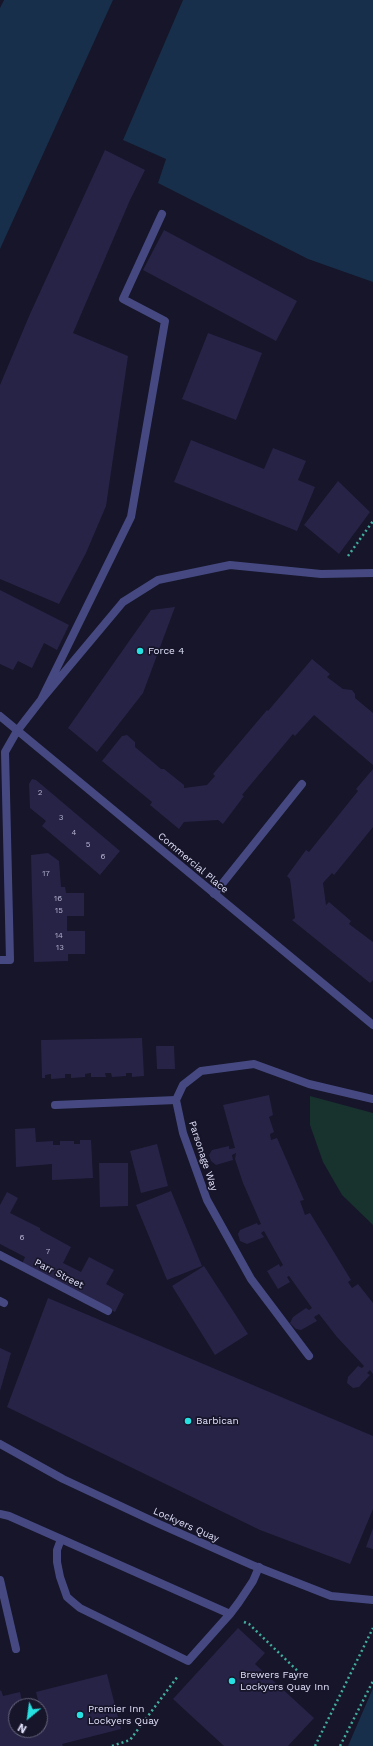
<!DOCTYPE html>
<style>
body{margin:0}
#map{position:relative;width:373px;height:1746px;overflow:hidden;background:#161529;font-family:"Work Sans",sans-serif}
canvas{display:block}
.north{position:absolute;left:8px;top:1698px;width:40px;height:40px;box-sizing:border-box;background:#161529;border:1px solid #67667d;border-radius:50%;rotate:209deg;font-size:11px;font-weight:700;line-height:16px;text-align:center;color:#e1e0fb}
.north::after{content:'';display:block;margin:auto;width:14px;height:18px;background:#26e0e1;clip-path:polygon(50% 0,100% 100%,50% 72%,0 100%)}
</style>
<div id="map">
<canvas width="373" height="1746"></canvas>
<div class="north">N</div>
</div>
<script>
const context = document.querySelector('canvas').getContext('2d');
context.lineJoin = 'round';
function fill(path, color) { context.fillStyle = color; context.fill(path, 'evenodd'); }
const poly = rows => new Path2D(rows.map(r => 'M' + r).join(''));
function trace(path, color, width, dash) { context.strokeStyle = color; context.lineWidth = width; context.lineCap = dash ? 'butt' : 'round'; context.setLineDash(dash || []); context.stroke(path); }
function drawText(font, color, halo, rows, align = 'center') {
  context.font = font + ' "Work Sans",sans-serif'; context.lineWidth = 3.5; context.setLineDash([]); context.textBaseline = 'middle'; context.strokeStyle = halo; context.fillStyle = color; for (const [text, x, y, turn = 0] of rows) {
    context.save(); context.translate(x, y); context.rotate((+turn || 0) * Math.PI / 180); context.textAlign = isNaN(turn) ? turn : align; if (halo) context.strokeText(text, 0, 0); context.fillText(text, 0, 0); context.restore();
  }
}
fill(poly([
 [310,1096,373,1113,373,1225,342,1195,323,1162,310,1125]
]), '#18322e');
fill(poly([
 [4,0,113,0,0,249,0,8],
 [183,0,373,0,373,282,308,259,158,183,166,159,123,140],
 [373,1688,373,1746,348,1746]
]), '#172f4a');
fill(poly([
 [105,150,145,170,130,200,73,333,128,356,106,506,86,553,59,604,0,579,0,385,30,314],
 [164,230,297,301,276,341,143,270],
 [208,333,262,353,236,420,182,399],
 [191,440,264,469,273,448,306,461,298,480,315,487,297,531,174,482],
 [338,481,370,512,339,554,304,525],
 [0,590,69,625,57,650,44,643,32,668,18,661,13,670,0,664],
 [175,607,143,693,97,752,68,728,151,610],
 [312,659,330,674,327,677,343,689,352,690,355,694,355,698,373,713,373,765,314,715,295,736,293,734,242,795,244,796,223,824,218,820,184,822,179,829,150,805,152,802,102,761,122,736,127,735,135,742,135,747,161,769,164,769,184,785,184,788,207,785,215,776,213,774,267,710,268,711],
 [373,769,373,827,334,875,332,873,323,883,326,905,329,902,351,921,349,924,373,942,373,980,370,983,292,920,295,918,290,879,287,876,306,850,309,852,358,791,356,789],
 [32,779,36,780,120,851,100,875,42,826,46,821,30,808,29,784],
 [48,853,59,861,61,887,65,887,66,893,84,893,84,916,67,916,67,931,85,931,85,954,68,954,68,961,34,962,31,855],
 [142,1038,144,1076,132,1077,132,1073,126,1073,126,1076,112,1077,111,1073,105,1073,106,1077,91,1077,91,1073,85,1074,85,1077,71,1078,71,1074,65,1074,65,1078,51,1079,51,1074,45,1075,45,1078,42,1078,41,1040],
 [156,1046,174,1046,175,1069,157,1069],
 [269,1095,273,1115,269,1117,274,1132,270,1134,271,1140,277,1138,304,1200,300,1201,305,1215,310,1213,351,1280,348,1282,352,1288,358,1284,373,1303,373,1374,370,1370,367,1373,370,1375,359,1387,353,1388,347,1383,348,1377,358,1366,362,1368,364,1366,337,1337,319,1314,314,1317,317,1321,301,1330,296,1329,290,1323,293,1317,306,1308,309,1310,312,1308,289,1276,287,1277,290,1282,278,1289,267,1271,279,1264,280,1267,283,1265,264,1231,261,1233,264,1237,247,1244,240,1241,238,1234,240,1230,257,1223,258,1225,261,1224,243,1183,235,1159,236,1153,232,1155,233,1160,216,1165,211,1161,209,1155,212,1150,229,1146,229,1149,235,1148,223,1105],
 [35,1128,36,1142,53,1141,53,1145,60,1145,60,1141,74,1141,74,1144,80,1144,80,1140,91,1140,93,1178,52,1180,52,1164,16,1167,15,1129],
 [157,1144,168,1186,141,1193,130,1151],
 [99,1163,128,1163,128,1206,100,1207],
 [171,1191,202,1266,167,1280,136,1205],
 [7,1192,18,1198,10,1213,40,1228,40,1230,71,1247,63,1263,81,1272,89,1257,114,1270,106,1284,124,1294,115,1312,22,1264,25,1257,0,1244,0,1205],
 [204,1266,248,1334,215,1355,172,1286],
 [48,1298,373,1436,373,1509,350,1564,260,1530,7,1407],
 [0,1348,11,1353,0,1391],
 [373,1528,373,1549,366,1547],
 [238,1628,265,1653,255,1664,314,1718,288,1746,224,1746,173,1699],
 [107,1674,121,1729,62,1744,63,1746,0,1746,0,1691,1,1690,3,1696,20,1692,23,1706,16,1706,16,1730,40,1730,40,1722,43,1721,36,1692]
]), '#272347');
trace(poly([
 [348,556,373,521],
 [244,1622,249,1624,306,1679],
 [112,1746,130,1740,178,1676],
 [315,1746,373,1628],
 [340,1746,373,1681]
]), '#42ad9d', 2.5, [2, 3]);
trace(poly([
 [41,700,131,517,165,321,123,299,162,214],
 [17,731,41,700,123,602,158,580,230,565,321,574,373,573],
 [214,894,302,784],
 [55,1105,176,1100],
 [0,1255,108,1311],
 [0,1301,4,1303],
 [0,1514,9,1516,61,1539],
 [0,1580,16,1649],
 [230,1614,61,1539,57,1550,57,1562,60,1577,67,1597,74,1603,80,1608,188,1661,221,1624,230,1614,239,1602,253,1581,259,1567]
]), '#464981', 8);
trace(poly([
 [0,716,373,1025],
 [0,960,10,960,5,752,17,731],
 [309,1356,251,1279,207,1200,183,1133,176,1100,183,1085,201,1071,254,1064,309,1084,373,1099],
 [0,1444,63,1479,157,1523,252,1565,331,1596,373,1600]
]), '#464981', 8);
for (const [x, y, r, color] of [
 [140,651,4,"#26e0e1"],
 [188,1421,4,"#26e0e1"],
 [232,1681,4,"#26e0e1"],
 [80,1715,4,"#26e0e1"]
]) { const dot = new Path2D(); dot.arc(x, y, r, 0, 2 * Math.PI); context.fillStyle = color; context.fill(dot); trace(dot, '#161529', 1.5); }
drawText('8px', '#b2b1ce', null, [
 ["2",40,793],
 ["3",61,818],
 ["4",74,833],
 ["5",88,845],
 ["6",103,857],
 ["17",46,874],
 ["16",58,899],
 ["15",59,911],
 ["14",59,936],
 ["13",60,948],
 ["6",22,1238],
 ["7",48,1252]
]);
drawText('10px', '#e1e0fb', '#161529', [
 ["Force 4",148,651],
 ["Barbican",196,1421],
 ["Brewers Fayre",240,1675],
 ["Lockyers Quay Inn",240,1687],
 ["Premier Inn",88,1709],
 ["Lockyers Quay",88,1721]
], 'left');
drawText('10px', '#e1e0fb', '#161529', [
 ["Commercial Place",193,863,40],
 ["Parsonage Way",203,1156,72],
 ["Parr Street",59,1274,27],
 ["Lockyers Quay",186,1525,24]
]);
</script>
